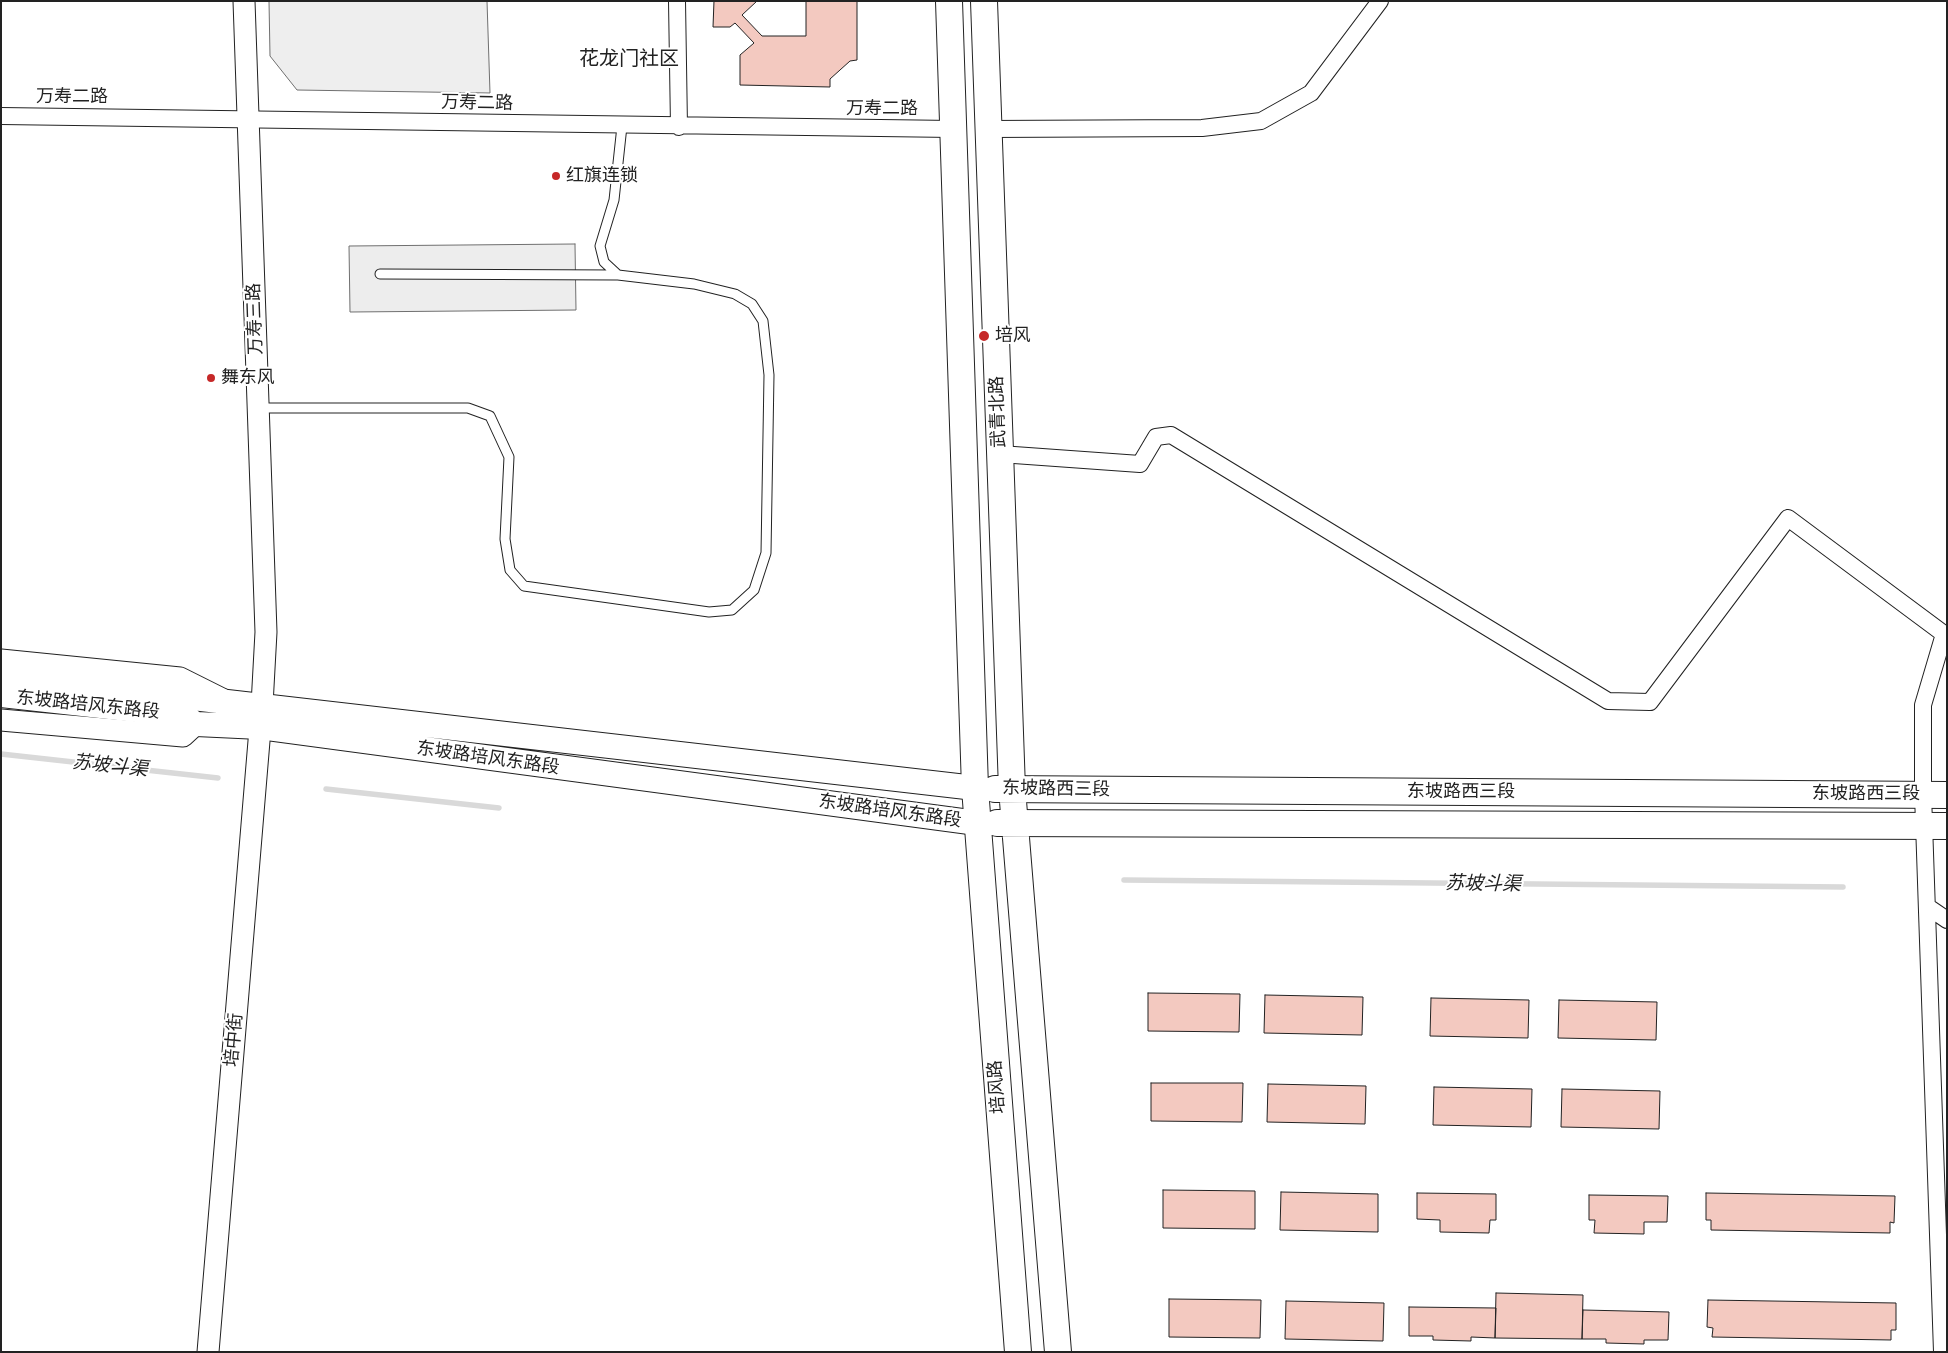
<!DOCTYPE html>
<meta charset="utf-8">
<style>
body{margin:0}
#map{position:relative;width:1948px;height:1353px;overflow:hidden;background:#fff;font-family:Rubik,sans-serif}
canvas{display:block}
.frame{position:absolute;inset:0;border:2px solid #222;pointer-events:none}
</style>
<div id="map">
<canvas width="1948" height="1353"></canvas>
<div class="frame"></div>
</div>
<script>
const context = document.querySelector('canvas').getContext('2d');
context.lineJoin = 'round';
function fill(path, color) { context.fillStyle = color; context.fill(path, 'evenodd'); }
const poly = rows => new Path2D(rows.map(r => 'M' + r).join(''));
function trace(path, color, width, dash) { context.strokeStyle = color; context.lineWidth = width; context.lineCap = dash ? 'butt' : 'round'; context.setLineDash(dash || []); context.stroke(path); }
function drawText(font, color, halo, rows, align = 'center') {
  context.font = font + ' Rubik,"Noto Sans SC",sans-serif'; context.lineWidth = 4; context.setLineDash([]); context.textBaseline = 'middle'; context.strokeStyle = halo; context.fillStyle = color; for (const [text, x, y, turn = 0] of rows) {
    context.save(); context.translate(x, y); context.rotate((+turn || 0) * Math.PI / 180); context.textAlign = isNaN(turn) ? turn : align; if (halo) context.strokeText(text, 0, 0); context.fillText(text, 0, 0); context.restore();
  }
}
const green = poly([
 [269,1,487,1,490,93,297,90,270,56,269,1]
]);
fill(green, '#eee');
trace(green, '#6f6f6f', 1);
const parking = poly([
 [575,244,576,310,350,312,349,246,575,244]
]);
fill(parking, '#ededed');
trace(parking, '#6f6f6f', 1);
trace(poly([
 [1,754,218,778],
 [326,789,499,808],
 [1124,880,1843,887]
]), '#d9d9d9', 5.5);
const building = poly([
 [714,1,757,1,742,15,762,36,806,36,806,1,857,1,857,60,850,61,830,79,830,87,740,85,740,55,754,43,735,23,730,27,713,27,714,1],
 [1148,993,1240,994,1239,1032,1148,1031,1148,993],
 [1265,995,1363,997,1362,1035,1264,1033,1265,995],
 [1431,998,1529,1000,1528,1038,1430,1036,1431,998],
 [1559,1000,1657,1002,1656,1040,1558,1038,1559,1000],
 [1151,1083,1243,1083,1242,1122,1151,1121,1151,1083],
 [1268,1084,1366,1086,1365,1124,1267,1122,1268,1084],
 [1434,1087,1532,1089,1531,1127,1433,1125,1434,1087],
 [1562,1089,1660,1091,1659,1129,1561,1127,1562,1089],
 [1163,1190,1255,1191,1255,1229,1163,1228,1163,1190],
 [1281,1192,1378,1194,1378,1232,1280,1230,1281,1192],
 [1417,1193,1496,1194,1496,1220,1490,1220,1489,1233,1440,1232,1440,1220,1417,1219,1417,1193],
 [1706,1193,1895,1196,1894,1223,1890,1222,1890,1233,1711,1230,1711,1220,1706,1220,1706,1193],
 [1589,1195,1668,1196,1667,1222,1644,1222,1644,1234,1594,1233,1595,1220,1589,1220,1589,1195],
 [1496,1293,1583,1295,1582,1339,1495,1338,1496,1293],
 [1169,1299,1261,1300,1260,1338,1169,1337,1169,1299],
 [1708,1300,1896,1303,1896,1330,1891,1330,1891,1340,1712,1337,1713,1328,1707,1327,1708,1300],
 [1286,1301,1384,1303,1383,1341,1285,1339,1286,1301],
 [1409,1307,1496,1308,1495,1338,1471,1337,1471,1341,1433,1340,1433,1336,1409,1336,1409,1307],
 [1583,1310,1669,1312,1668,1340,1644,1340,1644,1344,1606,1343,1606,1339,1582,1339,1583,1310]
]);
fill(building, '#f3c9c0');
trace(building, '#222', 1);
const service = poly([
 [380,274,618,275],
 [258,408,468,408,490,416,509,457,505,539,510,570,524,586,709,612,732,610,754,590,766,553,769,375,763,321,752,304,735,294,694,284,618,275,604,262,600,246,614,200,622,126]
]);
const minor = poly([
 [677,1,679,127],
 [1,116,953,129],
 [988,129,1202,128,1261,121,1311,93,1380,1],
 [1000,454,1140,464,1156,437,1171,435,1608,701,1650,702,1788,518,1944,634,1923,705,1923,794,1942,1352],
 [1928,907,1947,920]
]);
const tertiary = poly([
 [1,660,180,678,222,699],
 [1,720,183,736,196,724],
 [208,1352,262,705,266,632,244,1]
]);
const secondary = poly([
 [1,676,975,788],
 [1,695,182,715,196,724,260,727,977,823]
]);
const primary = poly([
 [949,1,975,788,1018,1352],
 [984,1,1012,789,1058,1352],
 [995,789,1947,795],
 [997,823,1947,826]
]);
trace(service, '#222', 11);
trace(minor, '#222', 18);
trace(tertiary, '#222', 23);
trace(secondary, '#222', 26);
trace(primary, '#222', 28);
trace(service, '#fff', 9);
trace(minor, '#fff', 16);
trace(tertiary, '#fff', 21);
trace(secondary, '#fff', 24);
trace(primary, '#fff', 26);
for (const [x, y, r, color] of [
 [556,176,5,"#c62828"],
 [984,336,6,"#c62828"],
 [211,378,5,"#c62828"]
]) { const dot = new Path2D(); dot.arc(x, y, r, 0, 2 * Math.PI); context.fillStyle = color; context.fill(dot); trace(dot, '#fff', 2); }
drawText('18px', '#222', '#fff', [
 ["万寿二路",72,97],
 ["万寿二路",477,103,1],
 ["万寿二路",882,109],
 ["万寿三路",255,319,-92],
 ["武青北路",998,412,-92],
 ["东坡路培风东路段",88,705,6],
 ["东坡路培风东路段",488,758,8],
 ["东坡路西三段",1056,789,1],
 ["东坡路西三段",1461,792],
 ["东坡路西三段",1866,794],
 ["东坡路培风东路段",890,811,8],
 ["培中街",234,1040,-85],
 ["培风路",997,1087,-94]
]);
drawText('18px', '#222', '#fff', [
 ["红旗连锁",566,176],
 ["培风",995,336],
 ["舞东风",221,378]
], 'left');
drawText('italic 19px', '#222', '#fff', [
 ["苏坡斗渠",110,766,6],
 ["苏坡斗渠",1483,884,1]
]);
drawText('20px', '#222', '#fff', [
 ["花龙门社区",629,59]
]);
</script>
